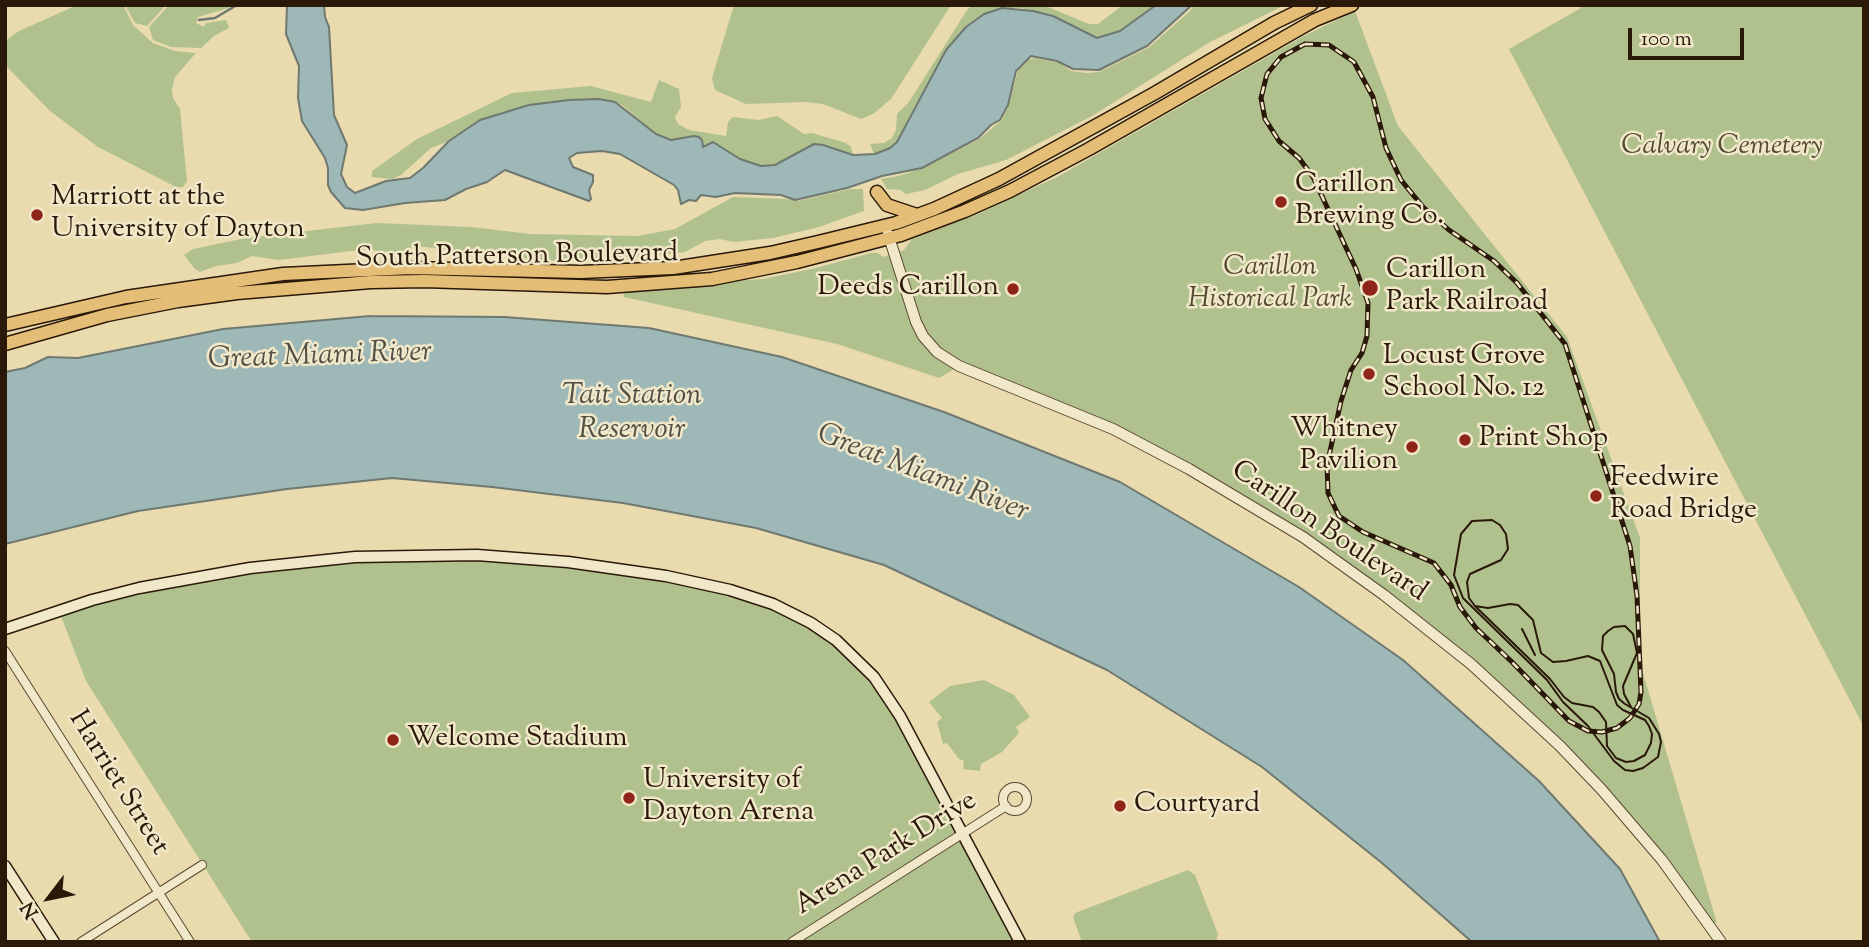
<!DOCTYPE html>
<style>
body{margin:0}
#map{position:relative;width:1869px;height:947px;overflow:hidden;background:#e9dbad;font-family:"Sorts Mill Goudy",serif}
canvas{display:block}
.frame{position:absolute;inset:0;border:7px solid #2a1809;pointer-events:none}
.north{position:absolute;left:14px;top:863px;width:70px;height:70px;-webkit-text-stroke:5px #f1e8ca;paint-order:stroke;rotate:238deg;font-size:19px;font-weight:700;line-height:28px;text-align:center;color:#2a1809}
.north::after{content:'';display:block;margin:auto;width:24px;height:32px;background:#2a1809;clip-path:polygon(50% 0,100% 100%,50% 72%,0 100%)}
.scale{position:absolute;left:1628px;top:28px;width:116px;height:32px;box-sizing:border-box;border:4px solid #2a1809;border-top:0;padding-left:9px;font-size:21px;line-height:24px;white-space:nowrap;color:#2a1809;-webkit-text-stroke:5px #f1e8ca;paint-order:stroke}
</style>
<div id="map">
<canvas width="1869" height="947"></canvas>
<div class="frame"></div>
<div class="north">N</div>
<div class="scale">100 m</div>
</div>
<script>
const context = document.querySelector('canvas').getContext('2d');
context.lineJoin = 'round';
function fill(path, color) { context.fillStyle = color; context.fill(path, 'evenodd'); }
const poly = rows => new Path2D(rows.map(r => 'M' + r).join(''));
function trace(path, color, width, dash) { context.strokeStyle = color; context.lineWidth = width; context.lineCap = dash ? 'butt' : 'round'; context.setLineDash(dash || []); context.stroke(path); }
function drawText(font, color, halo, rows, align = 'center') {
  context.font = font + ' "Sorts Mill Goudy",serif'; context.lineWidth = 5; context.setLineDash([]); context.textBaseline = 'middle'; context.strokeStyle = halo; context.fillStyle = color; for (const [text, x, y, turn = 0] of rows) {
    context.save(); context.translate(x, y); context.rotate((+turn || 0) * Math.PI / 180); context.textAlign = isNaN(turn) ? turn : align; if (halo) context.strokeText(text, 0, 0); context.fillText(text, 0, 0); context.restore();
  }
}
fill(poly([
 [77,5,123,5,133,25,153,43,175,51,196,53,175,77,172,89,173,98,180,109,187,181,183,187,176,187,98,147,50,111,5,65,5,41,19,31],
 [125,5,166,5,147,26,135,23],
 [169,5,231,5,229,8,198,17,196,23,204,27,206,23,226,20,229,28,214,36,201,48,171,47,153,40,149,27],
 [734,5,951,5,891,99,873,114,861,119,823,104,806,102,746,104,715,90,712,78],
 [973,5,1043,5,1089,24,1098,24,1123,5,1156,5,1120,31,1097,38,1053,16,1020,8,1002,8,973,20,946,50,897,142,890,148,874,154,870,144,884,143,892,138,896,130,897,114,909,102,967,10],
 [1195,5,1285,5,1210,42,1092,116,1006,160,958,174,925,190,906,194,900,190,887,189,881,179,899,176,926,167,978,140,1002,120,1008,108,1018,70,1028,60,1034,58,1050,61,1060,63,1071,71,1087,73,1099,72,1148,48,1188,13],
 [1580,5,1864,5,1864,727,1509,49,1581,8],
 [1355,11,1398,126,1567,337,1640,538,1640,663,1717,923,1707,922,1636,828,1501,690,1303,537,1152,449,959,366,939,378,837,344,624,297,623,289,763,279,816,268,871,253,878,253,883,257,904,250,912,239,978,214,1059,176,1302,37],
 [659,80,679,89,681,107,675,117,678,124,689,130,726,136,728,122,733,117,759,120,777,116,804,134,812,133,846,143,851,147,853,155,819,144,814,144,775,165,754,165,740,159,713,142,705,147,701,143,687,137,671,140,663,137,656,134,622,105,615,102,593,99,529,105,480,120,449,141,431,148,401,175,392,179,372,177,372,171,417,139,512,93,591,86,651,102],
 [851,189,863,189,864,211,819,227,773,238,733,242,720,239,705,241,685,252,609,260,548,261,416,246,393,254,367,249,279,260,252,256,237,263,216,266,200,272,194,268,184,255,193,249,246,238,377,223,471,227,530,234,638,236,675,229,733,197,786,199,797,201],
 [504,556,730,590,811,623,874,677,1020,942,252,942,86,681,59,611,92,600,283,563],
 [984,680,1014,695,1030,717,1016,727,1019,733,1002,752,981,764,980,771,963,769,964,761,959,759,947,743,943,744,937,722,942,718,929,702,950,686],
 [1188,870,1195,875,1218,934,1216,942,1082,942,1073,917,1075,913]
]), '#b0c18e');
const water = poly([
 [287,5,324,5,325,17,329,27,334,115,347,145,341,174,347,187,355,193,386,181,410,178,423,168,449,141,480,120,529,105,569,100,599,99,615,102,656,134,671,140,694,136,699,137,702,140,703,147,713,142,740,159,761,166,775,165,814,144,823,145,853,155,875,154,890,148,897,142,946,50,966,27,984,14,1002,8,1033,11,1053,16,1097,38,1120,31,1156,5,1192,5,1147,46,1099,70,1073,69,1057,61,1031,56,1016,71,1008,105,1000,120,991,125,978,138,922,168,882,176,847,188,795,200,781,195,735,193,716,197,701,195,696,201,689,200,681,204,678,190,674,185,620,154,602,151,577,153,569,158,573,167,593,175,593,182,589,190,591,199,589,201,505,170,487,182,466,189,445,200,405,203,363,210,345,208,331,192,328,185,328,168,325,158,302,121,298,98,299,66,286,34,287,5],
 [370,316,504,317,649,328,782,357,944,412,1120,482,1299,587,1403,660,1539,781,1620,869,1660,942,1472,942,1382,863,1262,767,1107,670,884,565,756,528,623,503,492,487,392,478,287,489,138,511,5,544,5,372,25,368,48,357,78,358,223,329,370,316]
]);
fill(water, '#9db8b6');
trace(water, '#6f7871', 2);
trace(poly([
 [199,20,215,18,237,5]
]), '#6f7871', 2.5);
const minor = poly([
 [5,651,190,942],
 '1003 799a12 12 0 1 1 24 0a12 12 0 1 1-24 0Z',
 [81,942,202,865],
 [792,942,1006,806]
]);
const tertiary = poly([
 [888,234,916,322,923,336,937,352,959,366,1113,429,1189,469,1303,537,1384,595,1471,664,1560,746,1602,790,1662,860,1721,942]
]);
const secondary = poly([
 [5,629,92,600,139,588,250,568,355,557,477,555,568,562,666,576,730,590,773,604,811,623,836,640,874,677,900,716,1020,942],
 [5,866,54,942]
]);
const primary = poly([
 [877,192,887,205,917,215],
 [5,325,126,297,283,274,410,268,581,272,673,268,770,253,818,242,896,223,934,209,999,179,1155,93,1274,23,1311,5],
 [5,344,107,315,178,301,237,293,371,282,424,281,607,287,712,279,797,262,901,235,965,211,1010,191,1089,149,1315,20,1352,5]
]);
trace(minor, '#5a4932', 10);
trace(tertiary, '#5a4932', 12);
trace(secondary, '#2a1809', 13);
trace(primary, '#2a1809', 15);
trace(minor, '#f1e8ca', 8);
trace(tertiary, '#f1e8ca', 10);
trace(secondary, '#f1e8ca', 10);
trace(primary, '#e4be76', 12);
trace(poly([
 [1475,606,1488,608,1510,604,1518,605,1533,620,1541,653,1553,662,1566,661,1588,656,1600,661,1617,705,1623,710,1645,720,1649,726,1652,734,1651,743,1645,755,1634,761,1626,762,1616,758,1607,746,1606,722,1599,712,1593,707,1572,703,1564,697,1550,679,1475,606,1469,598,1467,582,1470,574,1501,560,1508,549,1506,534,1500,525,1492,520,1472,521,1461,534,1454,575,1463,598,1547,680,1563,702,1588,726,1614,761,1625,770,1633,771,1643,768,1658,757,1661,742,1659,734,1649,718,1625,704,1619,699,1616,692,1614,674,1602,650,1603,636,1608,631,1614,627,1625,626,1633,634,1637,653,1623,686,1624,694,1631,707],
 [1522,629,1535,655]
]), '#2a1809', 2);
const rail = poly([
 [1305,44,1329,45,1354,62,1373,97,1386,148,1401,180,1423,207,1449,230,1494,261,1517,283,1565,344,1630,546,1637,596,1641,692,1639,704,1630,718,1617,728,1602,732,1588,731,1569,721,1512,662,1476,628,1460,607,1451,585,1434,563,1363,532,1339,516,1328,493,1327,465,1341,401,1351,370,1362,353,1367,336,1368,303,1356,269,1313,177,1299,158,1279,141,1265,119,1261,98,1267,74,1281,57,1305,44]
]);
trace(rail, '#2a1809', 5);
trace(rail, '#f1e8ca', 2.5, [8]);
for (const [x, y, r, color] of [
 [1281,202,7,"#8f2418"],
 [37,215,7,"#8f2418"],
 [1370,288,9,"#8f2418"],
 [1013,289,7,"#8f2418"],
 [1369,374,7,"#8f2418"],
 [1465,440,7,"#8f2418"],
 [1412,447,7,"#8f2418"],
 [1596,496,7,"#8f2418"],
 [393,740,7,"#8f2418"],
 [629,798,7,"#8f2418"],
 [1120,806,7,"#8f2418"]
]) { const dot = new Path2D(); dot.arc(x, y, r, 0, 2 * Math.PI); context.fillStyle = color; context.fill(dot); trace(dot, '#f1e8ca', 2.5); }
drawText('italic 28px', '#524b31', '#f1e8ca', [
 ["Calvary Cemetery",1722,148],
 ["Carillon",1270,269],
 ["Historical Park",1270,301]
]);
drawText('28px', '#2a1809', '#f1e8ca', [
 ["Carillon",1295,186],
 ["Brewing Co.",1295,218],
 ["Marriott at the",51,199],
 ["University of Dayton",51,231],
 ["Carillon",1386,272],
 ["Park Railroad",1386,304],
 ["Deeds Carillon",999,289,"right"],
 ["Locust Grove",1383,358],
 ["School No. 12",1383,390],
 ["Whitney",1398,431,"right"],
 ["Pavilion",1398,463,"right"],
 ["Print Shop",1479,440],
 ["Feedwire",1610,480],
 ["Road Bridge",1610,512],
 ["Welcome Stadium",407,740],
 ["University of",643,782],
 ["Dayton Arena",643,814],
 ["Courtyard",1134,806]
], 'left');
drawText('28px', '#2a1809', '#f1e8ca', [
 ["South Patterson Boulevard",517,258,-1],
 ["Carillon Boulevard",1328,533,34],
 ["Harriet Street",117,784,58],
 ["Arena Park Drive",887,855,-32]
]);
drawText('italic 30px', '#525046', '#f1e8ca', [
 ["Great Miami River",320,358,-2],
 ["Tait Station",632,398],
 ["Reservoir",632,432],
 ["Great Miami River",922,475,21]
]);
</script>
